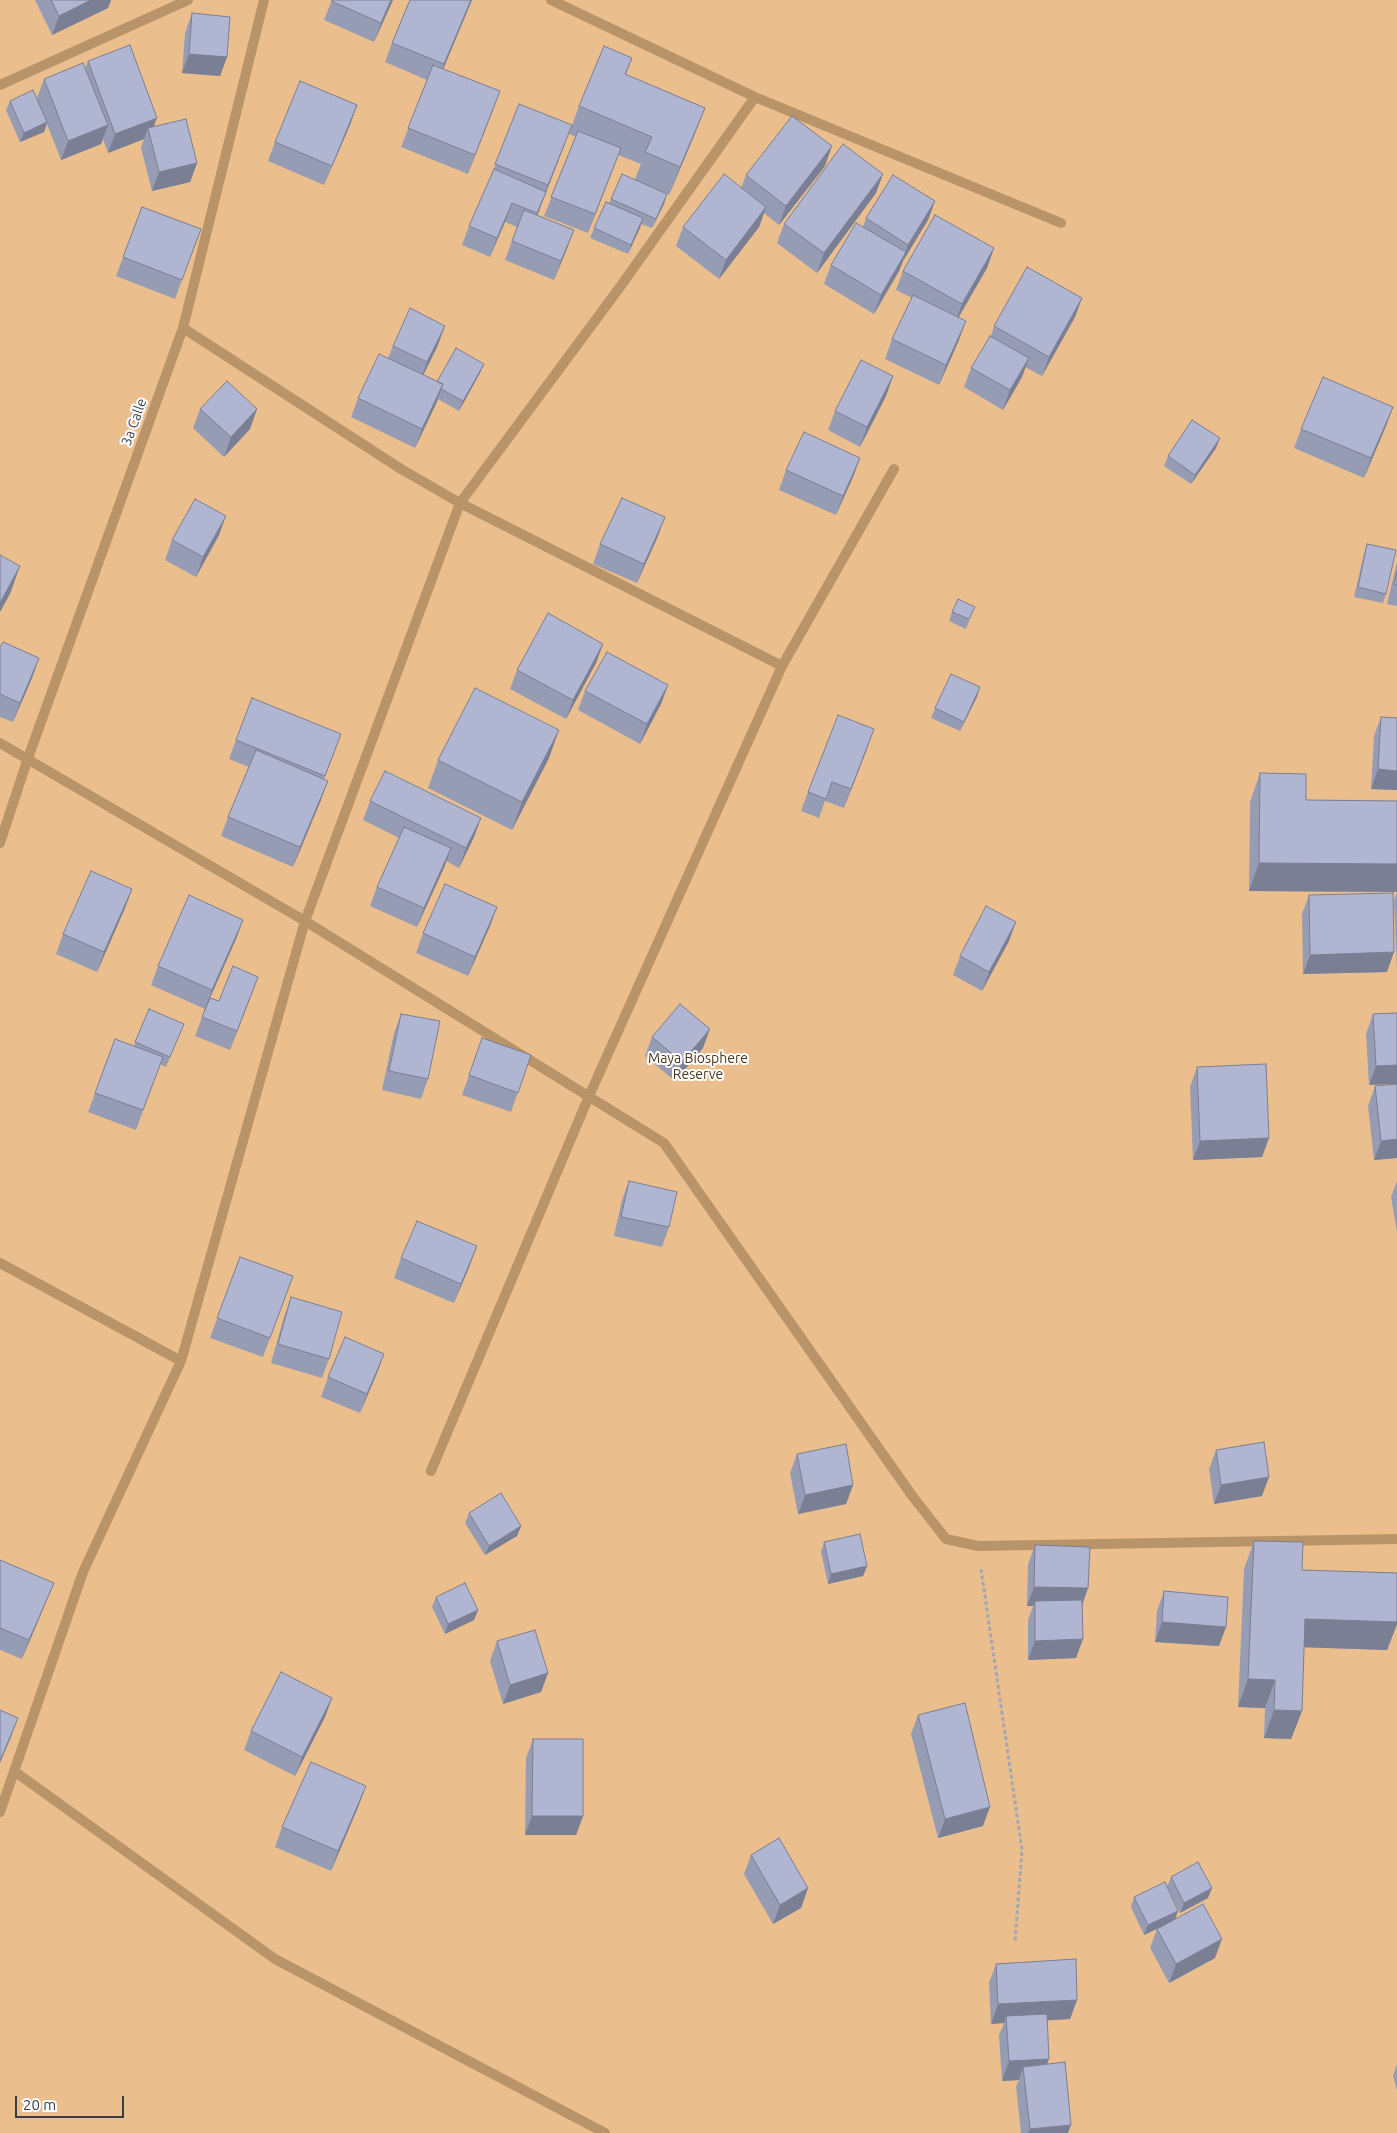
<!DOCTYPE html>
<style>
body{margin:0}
#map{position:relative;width:1397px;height:2133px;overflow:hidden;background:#eef0fc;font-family:Ubuntu,sans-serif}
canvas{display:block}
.scale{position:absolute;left:15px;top:2096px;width:109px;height:22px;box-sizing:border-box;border:2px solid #3a3c48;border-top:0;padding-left:6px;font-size:15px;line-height:18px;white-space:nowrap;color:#3a3c48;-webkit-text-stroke:4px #fff;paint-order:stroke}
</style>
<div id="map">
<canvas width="1397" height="2133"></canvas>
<div class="scale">20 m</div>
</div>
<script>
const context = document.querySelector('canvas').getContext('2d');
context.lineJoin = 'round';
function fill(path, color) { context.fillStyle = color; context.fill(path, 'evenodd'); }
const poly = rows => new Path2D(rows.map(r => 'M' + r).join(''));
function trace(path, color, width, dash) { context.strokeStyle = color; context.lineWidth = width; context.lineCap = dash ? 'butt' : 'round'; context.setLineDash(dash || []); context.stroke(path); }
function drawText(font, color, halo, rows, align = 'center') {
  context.font = font + ' Ubuntu,sans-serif'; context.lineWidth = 4; context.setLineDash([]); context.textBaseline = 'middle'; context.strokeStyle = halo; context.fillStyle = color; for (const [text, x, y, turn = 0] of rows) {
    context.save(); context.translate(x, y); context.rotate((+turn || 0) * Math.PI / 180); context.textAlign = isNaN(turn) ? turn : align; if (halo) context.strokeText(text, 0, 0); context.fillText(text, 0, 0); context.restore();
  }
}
fill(poly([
 [0,0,1397,0,1397,2133,0,2133]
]), '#ebbf8d');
trace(poly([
 [981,1569,1022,1850,1015,1942]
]), '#a4a6b2', 3, [4, 2.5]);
trace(poly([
 [551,0,755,97,1061,223],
 [0,85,188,0],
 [183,328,401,469,460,503,782,666],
 [0,743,305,921,664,1143,913,1497,946,1539,978,1546,1397,1539],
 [0,843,28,758,183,328,264,0],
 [0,1263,181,1361],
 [431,1471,589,1096,782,666,894,469],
 [14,1771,275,1959,605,2133],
 [0,1812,83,1572,181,1361,305,921,460,503,620,287,755,97]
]), '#ba9469', 10);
fill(poly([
 [35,0,111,0,108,8,52,35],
 [332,0,393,0,374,42,324,20],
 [410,0,472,0,443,69,500,91,468,174,401,147,427,80,385,62,392,43],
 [192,13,227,57,220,76,182,73,185,33],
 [632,58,626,75,705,108,694,136,669,195,665,193,664,204,652,228,641,224,628,254,590,238,594,228,609,203,611,199,635,179,641,164,618,155,588,233,544,216,576,137,569,134,579,106],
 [88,61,153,127,197,163,190,182,152,191,141,148,144,139,108,153,103,139,101,144,61,160,47,124,44,132,20,142,6,110,10,101,37,98,44,79,85,68],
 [519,104,565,144,537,215,574,230,554,280,505,260,517,227,505,222,490,257,462,245,469,226,492,174],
 [357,105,350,125,324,185,268,161,275,142],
 [825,166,779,225,764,213,759,227,719,279,676,246,683,227,741,188,746,175],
 [883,174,876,193,817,273,777,243,784,224],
 [935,201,928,220,903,261,899,271,874,314,824,284,831,265,863,227,866,218],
 [142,207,201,229,175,299,116,276],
 [994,248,987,268,959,317,959,340,939,385,885,359,892,339,912,298,896,290,903,271],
 [1082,298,1075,317,1042,376,1025,367,1022,377,1003,410,964,387,971,368,991,336,994,326],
 [438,345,423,375,437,382,484,364,480,373,459,411,438,399,415,448,351,417,358,398,388,358,393,346],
 [893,376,886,396,860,447,828,430,835,411],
 [1393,407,1386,426,1364,478,1294,448,1301,429],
 [200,409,250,429,224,457,193,428],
 [1216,448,1191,484,1164,466,1168,456],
 [860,458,853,477,836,515,779,490,786,470],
 [219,535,196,577,165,560,172,540],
 [658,536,637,583,593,564,600,544],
 [1367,544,1386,594,1383,603,1354,597,1364,554],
 [1397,562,1397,606,1387,604],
 [952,612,971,616,966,629,949,621],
 [603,644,596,663,566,719,510,689,517,670],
 [0,647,39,658,32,678,13,722,0,717],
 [668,685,661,704,640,744,578,710,585,691],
 [977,697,960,731,931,718,935,708],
 [1381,717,1397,718,1397,790,1371,789,1374,736],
 [236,740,334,753,324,779,321,800,293,867,221,836,228,817,249,767,229,759],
 [867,749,844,808,825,801,819,818,801,811,808,792],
 [549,758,512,830,428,788,438,760],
 [1260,773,1306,800,1397,801,1397,971,1394,900,1397,892,1249,891,1250,802],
 [370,801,481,818,474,837,459,868,446,861,417,927,370,906,377,887,399,838,363,820],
 [132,889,125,908,97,972,56,954,63,934],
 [1309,895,1387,972,1303,974,1302,914],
 [497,907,490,926,468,976,416,953,423,933],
 [243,920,236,939,210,998,219,1001,258,977,230,1050,195,1036,205,1009,151,985,158,966],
 [1009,941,982,991,953,975,960,956],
 [149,1009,180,1033,166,1067,160,1064,136,1130,88,1112,115,1039,134,1046],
 [1397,1013,1369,1085,1366,1034,1373,1014],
 [401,1014,428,1079,421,1099,382,1090,394,1033],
 [652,1037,703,1048,675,1081,645,1056],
 [482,1038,531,1055,511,1112,462,1095],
 [1197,1067,1269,1138,1262,1157,1193,1160,1190,1087],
 [1397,1084,1397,1158,1374,1160,1368,1106,1375,1086],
 [629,1181,669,1227,662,1247,614,1236,622,1200],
 [1397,1181,1397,1232,1391,1197],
 [240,1257,293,1276,263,1357,210,1338],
 [401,1258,470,1265,454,1303,394,1278],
 [291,1297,329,1359,322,1378,271,1363,284,1317],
 [384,1354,377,1373,360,1413,321,1397,328,1377],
 [1216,1450,1262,1496,1214,1504,1209,1469],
 [797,1454,853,1485,846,1504,798,1514,790,1473],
 [469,1513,521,1526,517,1536,485,1555,465,1523],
 [1254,1541,1302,1570,1397,1573,1397,1624,1387,1650,1304,1647,1302,1711,1291,1739,1264,1738,1265,1708,1238,1707,1244,1569],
 [824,1542,867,1566,863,1576,828,1584,821,1552],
 [1035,1545,1088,1588,1082,1607,1076,1658,1028,1660,1028,1620,1033,1606,1027,1606,1028,1564],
 [0,1560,54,1583,22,1659,0,1650],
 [1164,1591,1219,1646,1155,1642,1157,1611],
 [436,1597,478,1610,474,1620,445,1634,432,1607],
 [497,1641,548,1673,541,1692,503,1704,490,1661],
 [332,1698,325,1717,295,1776,244,1750,251,1731],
 [918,1715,983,1826,938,1838,911,1734],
 [533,1739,583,1816,576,1835,525,1835,526,1758],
 [359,1805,331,1871,275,1847,282,1827],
 [751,1855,808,1888,801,1908,773,1924,744,1874],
 [1171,1877,1208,1898,1180,1913,1169,1890,1175,1919,1215,1958,1169,1983,1150,1948,1157,1929,1144,1935,1131,1907,1134,1897,1167,1887],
 [996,1964,1077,2000,1070,2019,1047,2020,1047,2064,1068,2133,1021,2133,1016,2086,1019,2080,1002,2081,999,2035,1004,2023,991,2024,989,1983],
 [1397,2064,1397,2090,1393,2076]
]), '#979cb5');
fill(poly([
 [91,0,111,0,108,8,52,35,59,16],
 [391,0,393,0,374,42,381,23],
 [471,0,472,0,437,84,444,64],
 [189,54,227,57,220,76,182,73],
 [500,91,493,110,468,174,475,155],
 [357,105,350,125,324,185,332,166],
 [705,108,694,136,669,195,680,167],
 [157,118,150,136,148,128,144,139,108,153,115,134],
 [47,122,44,132,20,142,24,133],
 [108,125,101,144,61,160,68,141],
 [572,125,539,211,530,232,537,213],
 [832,146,825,166,779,225,786,206],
 [621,148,614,167,588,233,595,214],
 [197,163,190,182,152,191,159,172],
 [883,174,876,193,817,273,824,253],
 [667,194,664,204,652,228,656,219],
 [935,201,928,220,903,261,899,271,874,314,881,295,904,256,908,245],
 [512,203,505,222,490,257,497,238],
 [766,207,759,227,719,279,726,260],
 [643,218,640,228,628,254,631,245],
 [574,230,567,249,554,280,561,261],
 [994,248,987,268,955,323,962,304],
 [1082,298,1075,317,1042,376,1049,357],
 [966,321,959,340,939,385,946,365],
 [445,326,438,345,420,382,427,362],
 [1029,358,1022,377,1003,410,1010,390],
 [484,364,480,373,459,411,463,401],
 [893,376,886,396,860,447,867,427],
 [443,384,436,404,415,448,422,429],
 [1393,407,1386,426,1364,478,1371,458],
 [257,409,250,429,224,457,231,437],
 [1220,438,1216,448,1191,484,1195,475],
 [860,458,853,477,836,515,843,496],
 [226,516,219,535,196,577,203,557],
 [665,517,658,536,637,583,644,564],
 [20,566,10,594,0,612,0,603],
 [603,644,596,663,566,719,573,700],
 [39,658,32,678,13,722,20,703],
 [668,685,661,704,640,744,647,724],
 [980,687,977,697,960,731,964,722],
 [874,729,867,749,844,808,851,789],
 [559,730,549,758,512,830,522,802],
 [1378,769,1397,771,1397,790,1371,789],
 [328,781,321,800,293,867,300,847],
 [481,818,474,837,459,868,466,848],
 [451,848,444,868,417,927,424,908],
 [1259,863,1397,864,1397,892,1249,891],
 [132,889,125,908,97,972,104,952],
 [497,907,490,926,468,976,475,957],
 [243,920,236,939,205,1009,212,990],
 [1016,922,1009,941,982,991,989,972],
 [1394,952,1387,972,1303,974,1310,955],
 [258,977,251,996,230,1050,237,1031],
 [710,1029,703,1048,675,1081,682,1062],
 [1397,1065,1397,1084,1369,1085,1376,1066],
 [1269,1138,1262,1157,1193,1160,1200,1141],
 [1397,1139,1397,1158,1374,1160,1381,1141],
 [477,1246,470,1265,454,1303,461,1284],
 [384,1354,377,1373,360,1413,367,1394],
 [1269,1477,1262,1496,1214,1504,1221,1485],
 [853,1485,846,1504,798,1514,805,1495],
 [521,1526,517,1536,485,1555,489,1546],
 [867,1566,863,1576,828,1584,831,1574],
 [54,1583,22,1659,29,1640],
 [1034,1587,1088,1588,1081,1607,1035,1601,1033,1606,1027,1606],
 [478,1610,474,1620,445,1634,448,1624],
 [1305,1619,1397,1622,1397,1624,1387,1650,1295,1647],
 [1162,1622,1226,1627,1219,1646,1155,1642],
 [1083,1639,1076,1658,1028,1660,1035,1641],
 [548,1673,541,1692,503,1704,510,1685],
 [1248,1679,1275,1680,1265,1708,1238,1707],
 [332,1698,325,1717,295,1776,302,1757],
 [1274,1710,1302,1711,1291,1739,1264,1738],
 [18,1718,11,1737,0,1763,0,1761],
 [366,1786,359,1805,331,1871,338,1851],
 [990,1807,983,1826,938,1838,945,1819],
 [532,1816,583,1816,576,1835,525,1835],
 [808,1888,801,1908,773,1924,780,1905],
 [1212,1888,1208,1898,1180,1913,1184,1903],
 [1178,1911,1175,1920,1144,1935,1148,1925],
 [1222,1939,1215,1958,1169,1983,1176,1964],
 [1077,2000,1070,2019,1007,2023,1006,2016,1004,2023,991,2024,998,2004],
 [1049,2059,1042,2078,1023,2067,1019,2080,1002,2081,1009,2061],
 [1071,2125,1068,2133,1028,2133,1030,2129]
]), '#7b7f93');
const building = poly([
 [51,0,91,0,59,16,51,0],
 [332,0,391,0,381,23,331,1,332,0],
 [410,0,471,0,444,64,392,43,410,0],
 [192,13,230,17,227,57,189,54,192,13],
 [130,45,157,118,115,134,88,61,130,45],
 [604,46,632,58,625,74,705,108,680,167,645,152,652,137,579,106,604,46],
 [83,63,108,125,68,141,44,79,83,63],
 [433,65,500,91,475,155,408,128,433,65],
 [300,81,357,105,332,166,275,142,300,81],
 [33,90,47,122,24,133,10,101,33,90],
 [519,104,572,125,548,185,495,164,519,104],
 [792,116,832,146,786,206,746,175,792,116],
 [186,119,197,163,159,172,148,128,186,119],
 [578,131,621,148,595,214,551,197,578,131],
 [843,144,883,174,824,253,784,224,843,144],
 [494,169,546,192,537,213,512,203,497,238,469,226,494,169],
 [622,174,667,194,656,219,611,199,622,174],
 [724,174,766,207,726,260,683,227,724,174],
 [893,175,935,201,908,245,866,218,893,175],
 [606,202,643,218,631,245,594,228,606,202],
 [142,207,201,229,182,280,123,257,142,207],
 [524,210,574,230,561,261,512,241,524,210],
 [935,215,994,248,962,304,903,271,935,215],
 [856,223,906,252,881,295,831,265,856,223],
 [1027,267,1082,298,1049,357,994,326,1027,267],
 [913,295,966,321,946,365,892,339,913,295],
 [410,308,445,326,427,362,393,346,410,308],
 [990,336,1029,358,1010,390,971,368,990,336],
 [456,348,484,364,463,401,441,389,443,384,437,382,456,348],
 [379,354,443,384,422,429,358,398,379,354],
 [861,360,893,376,867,427,835,411,861,360],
 [1323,377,1393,407,1371,458,1301,429,1323,377],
 [227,381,257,409,231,437,200,409,227,381],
 [1192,420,1220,438,1195,475,1168,456,1192,420],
 [804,432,860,458,843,496,786,470,804,432],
 [622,498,665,517,644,564,600,544,622,498],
 [195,499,226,516,203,557,172,540,195,499],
 [1367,544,1396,550,1386,594,1358,587,1367,544],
 [0,555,20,566,0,603,0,555],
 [1397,572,1397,585,1394,585,1397,572],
 [958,599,975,607,969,619,952,612,958,599],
 [548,613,603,644,573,700,517,670,548,613],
 [3,642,39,658,20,703,0,694,0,647,3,642],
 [607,652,668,685,647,724,585,691,607,652],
 [951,674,980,687,964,722,935,708,951,674],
 [475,688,559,730,522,802,438,760,475,688],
 [252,698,341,734,325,776,236,740,252,698],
 [838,715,874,729,851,789,832,782,826,799,808,792,838,715],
 [1381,717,1397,718,1397,771,1378,769,1381,717],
 [256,750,328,781,300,847,228,817,256,750],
 [385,771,481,818,466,848,370,801,385,771],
 [1260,773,1306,774,1306,800,1397,801,1397,864,1259,863,1260,773],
 [404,827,451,848,424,908,377,887,404,827],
 [91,871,132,889,104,952,63,934,91,871],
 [445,884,497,907,475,957,423,933,445,884],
 [1393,893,1394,952,1310,955,1309,895,1393,893],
 [189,895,243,920,212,990,158,966,189,895],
 [986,906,1016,922,989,972,960,956,986,906],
 [233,966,258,977,237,1031,202,1017,210,998,219,1001,233,966],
 [680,1004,710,1029,682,1062,652,1037,680,1004],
 [149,1009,184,1024,170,1057,135,1042,149,1009],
 [1397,1013,1397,1065,1376,1066,1373,1014,1397,1013],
 [401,1014,440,1021,428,1079,389,1071,401,1014],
 [482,1038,531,1055,518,1093,469,1075,482,1038],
 [115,1039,163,1057,143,1110,95,1093,115,1039],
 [1266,1064,1269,1138,1200,1141,1197,1067,1266,1064],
 [1397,1084,1397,1139,1381,1141,1375,1086,1397,1084],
 [629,1181,677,1192,669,1227,621,1217,629,1181],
 [417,1221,477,1246,461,1284,401,1258,417,1221],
 [240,1257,293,1276,270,1338,217,1318,240,1257],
 [291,1297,342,1312,329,1359,278,1344,291,1297],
 [345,1337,384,1354,367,1394,328,1377,345,1337],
 [1264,1442,1269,1477,1221,1485,1216,1450,1264,1442],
 [846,1444,853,1485,805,1495,797,1454,846,1444],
 [501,1493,521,1526,489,1546,469,1513,501,1493],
 [860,1534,867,1566,831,1574,824,1542,860,1534],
 [1254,1541,1303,1542,1302,1570,1397,1573,1397,1622,1305,1619,1302,1711,1274,1710,1275,1680,1248,1679,1254,1541],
 [1035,1545,1090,1547,1088,1588,1034,1587,1035,1545],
 [0,1560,54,1583,29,1640,0,1628,0,1560],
 [465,1583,478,1610,448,1624,436,1597,465,1583],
 [1164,1591,1228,1597,1226,1627,1162,1622,1164,1591],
 [1082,1600,1083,1639,1035,1641,1035,1601,1082,1600],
 [535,1630,548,1673,510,1685,497,1641,535,1630],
 [281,1672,332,1698,302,1757,251,1731,281,1672],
 [965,1703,990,1807,945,1819,918,1715,965,1703],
 [0,1710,18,1718,0,1761,0,1710],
 [533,1739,583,1739,583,1816,532,1816,533,1739],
 [311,1762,366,1786,338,1851,282,1827,311,1762],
 [779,1838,808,1888,780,1905,751,1855,779,1838],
 [1198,1862,1212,1888,1184,1903,1171,1877,1198,1862],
 [1165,1882,1178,1911,1148,1925,1134,1897,1165,1882],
 [1203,1904,1222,1939,1176,1964,1157,1929,1203,1904],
 [1076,1959,1077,2000,998,2004,996,1964,1076,1959],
 [1047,2014,1049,2059,1009,2061,1006,2016,1047,2014],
 [1065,2062,1071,2125,1030,2129,1023,2067,1065,2062]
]);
fill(building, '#b0b5d2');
trace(building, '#7b7f93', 1);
drawText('14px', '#3a3c48', '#fff', [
 ["3a Calle",134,422,-70]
]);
drawText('14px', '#4c3518', '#fff', [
 ["Maya Biosphere",698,1058],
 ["Reserve",698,1074]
]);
</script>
